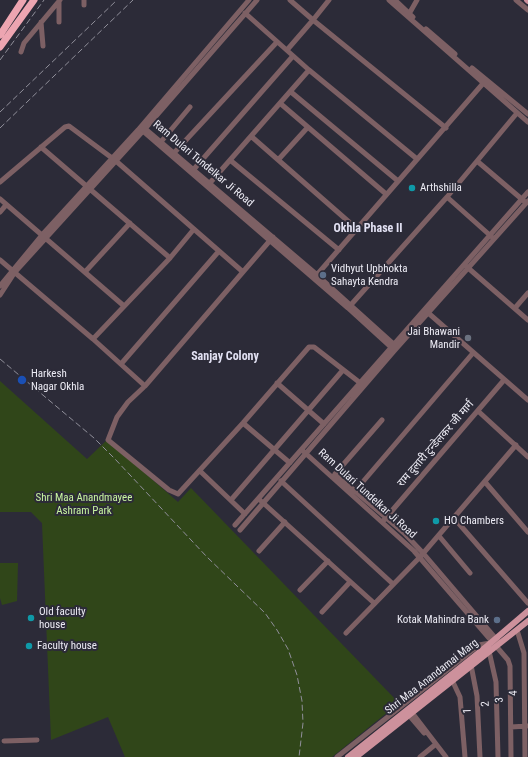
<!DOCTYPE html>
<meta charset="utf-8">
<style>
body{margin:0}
canvas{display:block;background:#2c2b38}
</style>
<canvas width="528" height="757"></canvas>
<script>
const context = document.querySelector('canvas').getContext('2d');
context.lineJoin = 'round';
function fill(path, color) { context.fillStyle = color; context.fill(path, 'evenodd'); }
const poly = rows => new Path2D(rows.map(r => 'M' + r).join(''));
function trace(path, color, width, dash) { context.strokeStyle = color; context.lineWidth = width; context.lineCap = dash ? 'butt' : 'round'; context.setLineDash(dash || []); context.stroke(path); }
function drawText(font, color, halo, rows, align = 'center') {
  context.font = font + ' "Roboto Condensed","Noto Sans Devanagari",sans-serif'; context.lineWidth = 4; context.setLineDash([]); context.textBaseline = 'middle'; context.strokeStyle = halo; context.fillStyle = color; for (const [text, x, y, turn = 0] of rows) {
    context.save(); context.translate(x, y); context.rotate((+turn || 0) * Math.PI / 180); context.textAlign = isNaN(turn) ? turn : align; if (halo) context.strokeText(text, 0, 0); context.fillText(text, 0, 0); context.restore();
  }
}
fill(poly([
 [0,381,87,459,107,440,178,502,191,488,399,703,332,757,125,757,108,717,51,740,42,523,31,512,0,512],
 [0,563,18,563,17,601,2,605,0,598]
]), '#304619');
trace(poly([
 [290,0,313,20,329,0],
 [389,0,528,122],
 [395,0,413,17],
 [516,0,528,10],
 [84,5,84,0],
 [245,13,309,70,417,159],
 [409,14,417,0],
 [41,22,43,46],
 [59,22,59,1],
 [426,29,455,54],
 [287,50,313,20,446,128],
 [21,52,24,43,60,0],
 [472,68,528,114],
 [291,92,398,181],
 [281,104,386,194],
 [143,127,316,274,397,347],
 [142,128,143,131,348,308,394,350],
 [252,137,357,229],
 [160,143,190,107],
 [41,147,170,258],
 [173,154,277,42],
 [230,160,339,250],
 [278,160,308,127],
 [477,161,524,201],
 [194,169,293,56],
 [0,182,65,127,69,126,116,161,243,272],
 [209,184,309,70],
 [447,197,493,238],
 [0,199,124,306],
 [0,212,6,205],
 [273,237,145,386,128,402,117,417,108,440,169,490,178,494,243,423,309,347,314,347,359,382],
 [0,260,93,339,145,386],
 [467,267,528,320],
 [85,272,130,223],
 [315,277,486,80],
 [0,286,42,235,138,130,249,0],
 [0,295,15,272,143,131,257,0],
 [349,307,447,197,517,113],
 [515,308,528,293],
 [426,311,528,400],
 [93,339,170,258,194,229],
 [121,364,219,251],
 [277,383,324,424],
 [478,411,528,457],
 [243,423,290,463],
 [303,451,414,551,508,660,510,666,511,757],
 [200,471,245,514],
 [335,474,404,533,423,553,498,641],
 [335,474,382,420],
 [281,481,393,584],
 [485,482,528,532],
 [355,491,473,353],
 [231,500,343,370],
 [261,501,374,603],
 [454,518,528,603],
 [384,520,504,380],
 [235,525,528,192],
 [240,530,394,351,528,201],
 [439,536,470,573],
 [259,551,285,522],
 [300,590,328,561],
 [322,612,350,582],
 [517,630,524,653,525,757],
 [346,633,420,557,516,445],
 [489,651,496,682,498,757],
 [471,665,477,696,480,757],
 [452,680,460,697,465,757],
 [410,710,446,757],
 [407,713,424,733],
 [511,727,527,726],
 [4,741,37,740],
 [337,757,479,645,490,643],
 [420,757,436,744]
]), '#7d6064', 5);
trace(poly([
 [527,0,528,1],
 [348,757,487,646,528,611],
 [356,757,528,621]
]), '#cd919c', 6);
trace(poly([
 [0,35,23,0],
 [0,47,34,0]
]), '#eda5b1', 7);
trace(poly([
 [0,60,44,0],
 [0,112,117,0],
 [0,128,133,0],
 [0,359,94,438,115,459,207,557,265,613,277,630,288,649,297,675,302,701,303,723,299,757]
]), '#908f9a', 1, [6, 3]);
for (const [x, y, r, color] of [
 [412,188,4,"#0f9aa8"],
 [323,275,4,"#5c6f8a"],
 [468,338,4,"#6b7280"],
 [22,380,5,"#1a4fb4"],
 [436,521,4,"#0f9aa8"],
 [31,618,4,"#0f9aa8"],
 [497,620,4,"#5c6f8a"],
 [29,646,4,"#0f9aa8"]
]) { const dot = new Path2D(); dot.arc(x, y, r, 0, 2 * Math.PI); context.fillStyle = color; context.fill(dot); trace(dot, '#2c2b38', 1.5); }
drawText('11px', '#ecebf4', '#2c2b38', [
 ["Ram Dulari Tundelkar Ji Road",203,164,40],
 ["राम दुलारी टुन्डेलकर जी मार्ग",436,444,-49],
 ["Ram Dulari Tundelkar Ji Road",367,494,42],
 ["Shri Maa Anandamai Marg",432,677,-38],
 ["4",514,693,-91],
 ["3",500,700,-92],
 ["2",486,704,-92],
 ["1",468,711,-92]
]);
drawText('11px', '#ecebf4', '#2c2b38', [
 ["Arthshilla",420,188],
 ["Vidhyut Upbhokta",331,269],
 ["Sahayta Kendra",331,282],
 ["Jai Bhawani",460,332,"right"],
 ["Mandir",460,345,"right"],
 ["Harkesh",31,374],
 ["Nagar Okhla",31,387],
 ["HO Chambers",444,521],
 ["Old faculty",39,612],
 ["house",39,625],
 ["Kotak Mahindra Bank",489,620,"right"],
 ["Faculty house",37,646]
], 'left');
drawText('11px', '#c8f4a1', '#2c2b38', [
 ["Shri Maa Anandmayee",84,498],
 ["Ashram Park",84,511]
]);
drawText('bold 12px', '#e2e1f3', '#2c2b38', [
 ["Okhla Phase II",368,229],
 ["Sanjay Colony",225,357]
]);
</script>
